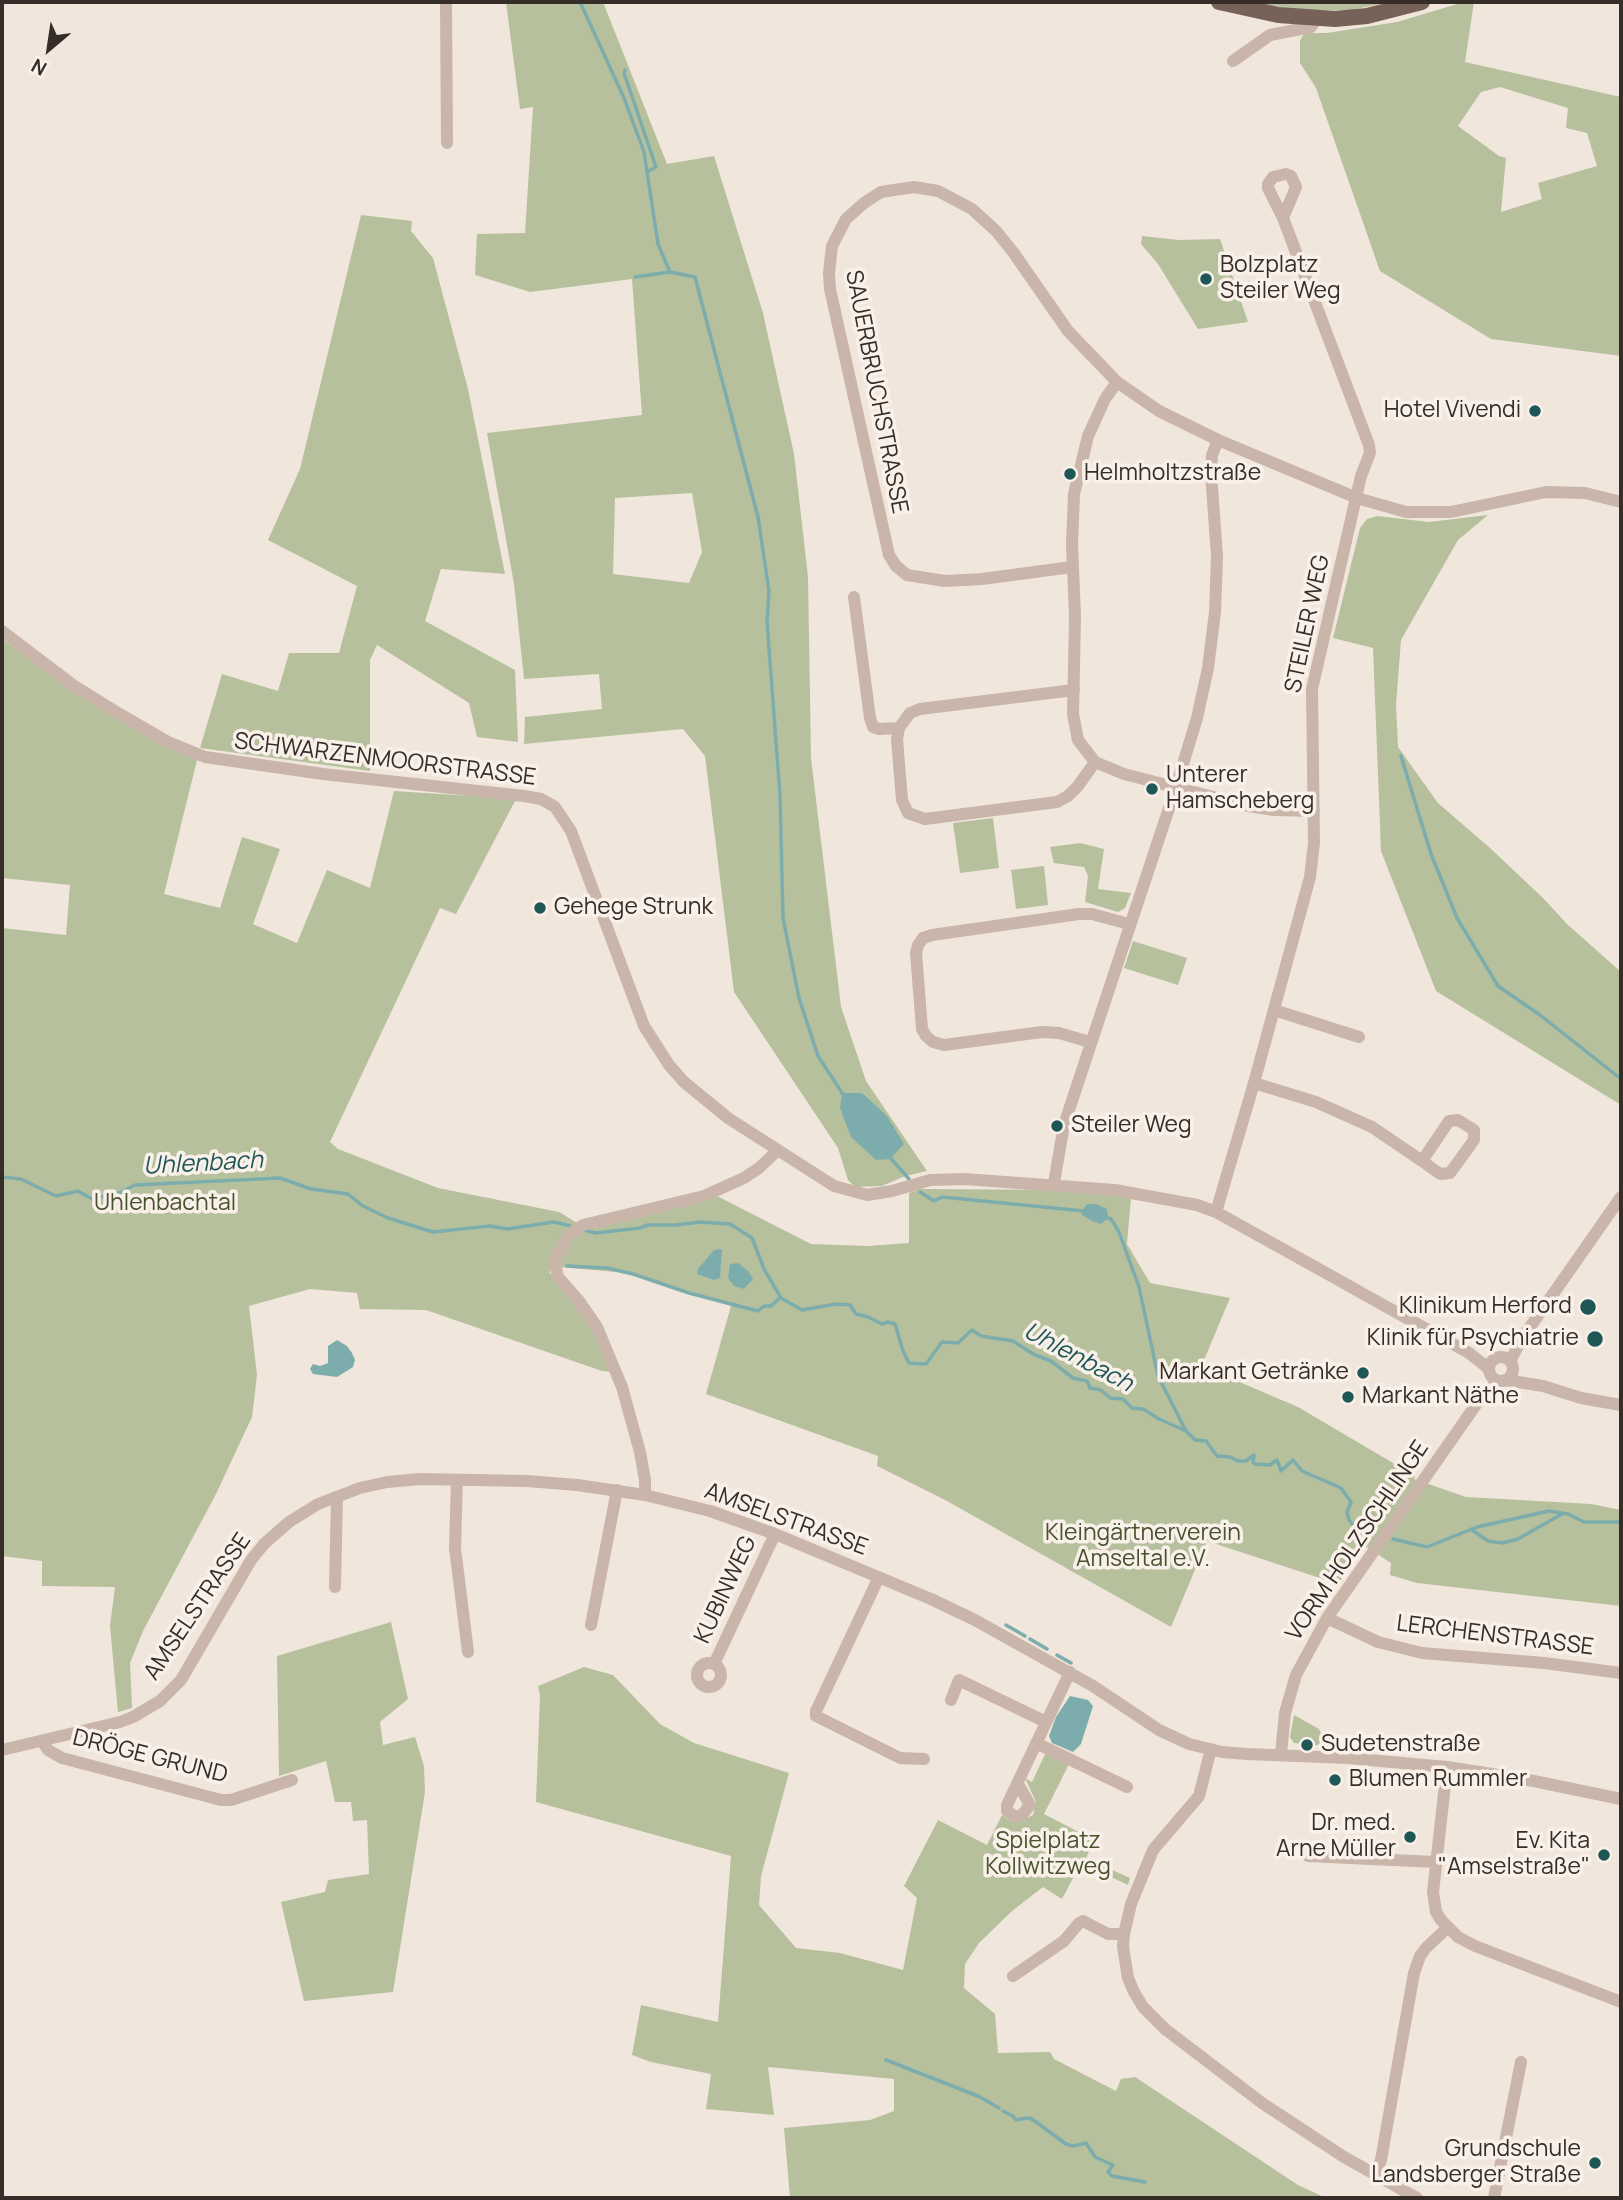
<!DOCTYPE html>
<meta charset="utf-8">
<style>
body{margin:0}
#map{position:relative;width:1623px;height:2200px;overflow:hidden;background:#f1e6dc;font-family:Manrope,sans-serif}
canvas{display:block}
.frame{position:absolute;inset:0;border:4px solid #362c28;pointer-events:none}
.north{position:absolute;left:14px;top:14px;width:70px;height:70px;-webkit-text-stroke:5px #f9f0e9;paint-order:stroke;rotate:209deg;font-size:19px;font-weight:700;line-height:28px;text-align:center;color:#362c28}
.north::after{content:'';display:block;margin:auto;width:24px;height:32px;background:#362c28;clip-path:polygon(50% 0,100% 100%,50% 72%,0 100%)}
</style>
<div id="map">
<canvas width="1623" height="2200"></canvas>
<div class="frame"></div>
<div class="north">N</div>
</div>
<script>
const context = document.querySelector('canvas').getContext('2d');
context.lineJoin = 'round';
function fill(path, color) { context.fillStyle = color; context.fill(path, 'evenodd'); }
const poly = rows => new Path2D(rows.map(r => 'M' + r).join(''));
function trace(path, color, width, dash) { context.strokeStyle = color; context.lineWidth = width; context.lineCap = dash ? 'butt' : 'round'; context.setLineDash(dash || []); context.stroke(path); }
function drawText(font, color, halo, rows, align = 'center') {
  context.font = font + ' Manrope,sans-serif'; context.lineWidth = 7; context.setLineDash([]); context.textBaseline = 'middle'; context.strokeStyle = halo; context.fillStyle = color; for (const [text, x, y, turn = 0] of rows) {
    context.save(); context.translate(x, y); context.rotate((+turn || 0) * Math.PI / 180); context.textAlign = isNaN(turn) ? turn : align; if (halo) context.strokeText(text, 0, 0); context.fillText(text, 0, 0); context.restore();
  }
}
fill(poly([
 [506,2,603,2,667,164,714,156,763,313,794,454,808,577,811,758,841,1007,866,1081,927,1171,905,1176,882,1186,855,1187,848,1180,838,1148,734,992,705,756,683,729,524,744,525,717,602,709,599,674,524,679,514,584,487,433,642,415,632,279,530,292,475,275,477,234,525,233,533,107,520,109],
 [692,493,702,552,689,583,613,574,615,498],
 [1242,2,1390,2,1351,10,1308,11],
 [1464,2,1474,2,1465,62,1621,97,1621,356,1491,339,1380,271,1316,88,1300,63,1300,41,1304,33,1327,33,1397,22],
 [1500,87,1568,108,1566,128,1587,133,1597,166,1538,183,1542,199,1501,212,1506,158,1499,156,1458,126,1481,92],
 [361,215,412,221,411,231,433,258,468,389,505,574,441,569,425,621,515,670,518,742,477,737,469,703,377,645,370,660,370,771,200,748,222,674,278,691,289,653,339,653,357,586,268,540,300,469],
 [1142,236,1179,240,1220,239,1248,322,1198,329,1158,264,1141,244],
 [1488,515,1458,540,1401,640,1396,704,1398,747,1438,803,1490,848,1543,898,1567,924,1621,972,1621,1105,1436,991,1381,851,1373,648,1333,638,1360,528,1367,519,1377,516,1429,522],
 [2,639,97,707,197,760,164,894,220,908,242,837,280,849,253,924,297,943,327,870,370,888,394,791,516,799,456,914,440,908,330,1142,338,1149,438,1188,559,1212,584,1227,717,1196,811,1244,868,1246,909,1243,909,1193,919,1189,1075,1190,1131,1198,1127,1244,1150,1283,1230,1298,1204,1360,1230,1378,1298,1407,1415,1476,1414,1479,1466,1497,1591,1504,1621,1510,1621,1606,1417,1583,1390,1575,1391,1563,1365,1546,1338,1584,1207,1541,1171,1627,947,1501,877,1466,878,1456,706,1394,731,1306,629,1273,558,1267,549,1272,579,1304,614,1372,602,1371,426,1310,360,1309,357,1293,310,1289,249,1306,257,1375,252,1417,216,1494,143,1631,130,1663,132,1708,118,1712,110,1626,115,1587,42,1586,42,1561,2,1556,2,928,66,935,70,885,2,878],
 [993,818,999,868,960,873,953,823],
 [1080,843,1104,849,1098,889,1131,893,1125,908,1118,912,1085,902,1088,876,1084,867,1054,863,1050,847],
 [1044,866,1048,905,1016,909,1011,870],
 [1133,941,1187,958,1178,985,1124,968],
 [391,1622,408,1699,380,1722,383,1745,415,1737,424,1766,425,1792,393,1992,304,2001,281,1902,325,1892,328,1880,369,1874,367,1820,353,1821,351,1802,335,1802,326,1761,279,1776,277,1656],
 [584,1667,613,1675,660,1724,694,1743,789,1773,761,1876,759,1905,796,1948,840,1953,903,1970,917,1898,904,1886,938,1820,987,1845,1002,1815,1011,1821,1019,1822,1033,1815,1036,1802,1025,1778,1032,1782,1046,1752,1069,1764,1044,1814,1094,1840,1086,1858,1130,1878,1128,1885,1081,1863,1062,1899,1043,1887,1012,1911,979,1943,965,1964,964,1988,995,2014,998,2053,1050,2052,1054,2059,1116,2091,1121,2079,1135,2077,1298,2185,1326,2198,790,2198,784,2128,870,2120,894,2111,894,2079,768,2067,774,2115,706,2109,711,2074,651,2062,632,2055,641,2005,718,2022,731,1856,536,1802,540,1695,538,1686],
 [1294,1715,1319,1729,1327,1746,1294,1743,1290,1737]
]), '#b6c09d');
fill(poly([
 [842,1093,862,1093,887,1116,904,1144,890,1159,876,1160,851,1137,840,1108],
 [1087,1204,1096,1204,1107,1209,1108,1218,1101,1224,1092,1221,1082,1215,1082,1211],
 [722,1249,720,1278,714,1280,697,1274,698,1269,714,1250],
 [738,1263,748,1271,753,1279,744,1289,734,1286,728,1278,730,1264],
 [337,1340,347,1346,352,1353,355,1360,353,1367,337,1377,313,1374,310,1369,313,1364,320,1366,328,1363,328,1346],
 [1070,1696,1088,1700,1093,1706,1081,1744,1073,1752,1052,1743,1049,1736,1056,1717]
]), '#7cadac');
trace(poly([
 [580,2,624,98,644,152,658,244,670,272,695,277,758,517,769,591,767,622,780,795,783,918,799,998,818,1056,844,1096],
 [625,70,624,73,656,167,647,172],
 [635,277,670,272],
 [1401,756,1431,854,1457,918,1498,986,1540,1015,1621,1079],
 [888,1155,909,1179],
 [2,1177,21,1179,56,1196,78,1191,92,1199,119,1193,135,1185,280,1178,311,1189,348,1194,363,1206,388,1218,433,1232,490,1226,507,1229,554,1222,570,1226],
 [920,1192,934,1201,942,1197,1084,1211],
 [1105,1217,1111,1219,1119,1232,1139,1287,1158,1376,1186,1431],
 [584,1230,596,1233,640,1228,648,1225,675,1225,700,1222,730,1224,752,1238,764,1269,781,1298,802,1310,836,1304,850,1305,856,1314,868,1317,882,1324,888,1322,895,1324,903,1351,909,1363,926,1364,942,1342,958,1343,972,1330,981,1336,1013,1341,1033,1354,1051,1361,1073,1378,1087,1381,1090,1388,1101,1390,1110,1398,1123,1399,1132,1408,1143,1409,1159,1419,1186,1431,1195,1440,1206,1441,1217,1456,1230,1457,1238,1461,1246,1461,1254,1455,1253,1462,1255,1464,1270,1465,1277,1460,1281,1471,1293,1460,1302,1471,1341,1488,1351,1502,1347,1512,1349,1520,1353,1525,1368,1532],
 [567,1266,607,1268,633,1274,689,1293,758,1311,764,1306,771,1306,780,1298],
 [1471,1529,1488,1541,1502,1543,1518,1539,1562,1514],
 [1393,1539,1427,1547,1477,1527,1549,1511,1568,1514,1584,1522,1621,1522],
 [1006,1625,1025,1636],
 [1030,1639,1047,1649],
 [1057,1655,1071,1663],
 [886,2060,978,2096,999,2108],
 [1003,2111,1013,2116,1016,2120,1027,2118,1032,2119,1066,2144,1073,2146,1086,2143,1095,2157,1113,2165,1108,2172,1112,2176,1145,2182]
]), '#7cadac', 3.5);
trace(poly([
 [446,2,447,143],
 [1233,61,1270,35,1311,27,1317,19],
 [1117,382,1105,399,1088,436,1074,494,1072,544,1075,616,1073,714,1078,740,1095,762,1124,774,1248,806,1274,810,1314,811],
 [1072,567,982,579,945,581,907,575,896,566,889,555,830,289,829,273,832,246,846,219,864,203,881,192,914,187,938,191,972,209,996,231,1013,252,1068,331,1117,382,1159,411,1218,440,1357,498,1406,512,1451,512,1546,492,1585,493,1621,502],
 [854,597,870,718,873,727,879,729,899,728],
 [2,631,73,685,118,713,168,742,205,757,323,774,524,796,541,799,555,807,571,831,644,1026,669,1065,684,1082,728,1118,834,1186,867,1195,892,1191,930,1180,964,1179,1115,1190,1197,1205,1216,1212,1326,1273,1469,1353,1488,1368],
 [1074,690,920,709,910,713,899,728,897,739,902,800,908,813,925,819,1057,802,1068,796,1078,786,1095,762],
 [1274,1010,1359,1037],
 [1090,1042,1059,1033,1042,1032,944,1045,933,1042,926,1036,922,1029,916,953,918,945,923,938,932,935,1079,914,1092,914,1129,924],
 [1254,1083,1316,1102,1372,1127,1422,1161,1440,1174,1450,1173,1474,1140,1474,1130,1458,1120,1449,1121,1422,1161],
 [1054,1183,1064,1125,1176,787,1197,718,1208,668,1215,612,1217,557,1211,473,1212,455,1218,440],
 [1216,1212,1254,1083,1310,877,1314,843,1312,689,1361,476,1370,453,1369,445,1283,218,1268,188,1268,184,1273,177,1286,174,1291,176,1296,187,1283,218],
 '1489 1369a12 12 0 1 1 24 0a12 12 0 1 1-24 0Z',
 [1510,1361,1523,1337,1621,1197],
 [1505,1380,1543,1386,1581,1398,1621,1405],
 [457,1480,455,1548,468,1652],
 [645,1495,645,1480,640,1452,622,1387,597,1327,579,1301,558,1277,555,1263,558,1254,569,1235,583,1225,704,1196,744,1178,759,1168,777,1151],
 [879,1577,816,1711,816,1716,900,1758,924,1759],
 [335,1587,337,1497],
 [1327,1618,1378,1642,1422,1653,1544,1663,1621,1673],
 [591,1625,617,1490],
 '697 1675a12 12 0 1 1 24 0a12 12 0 1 1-24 0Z',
 [714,1664,775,1534],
 [951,1700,959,1680,1046,1722],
 [42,1741,48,1750,62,1758,221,1800,231,1800,292,1780],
 [1036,1743,1127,1787],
 [1211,1749,1199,1796,1153,1850,1131,1904,1124,1934,1123,1947,1128,1978,1134,1992,1143,2007,1165,2029,1262,2103,1344,2157,1417,2198],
 [2,1750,120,1722,133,1717,160,1701,181,1680,251,1560,264,1544,289,1522,318,1504,360,1488,387,1482,420,1479,527,1481,577,1485,645,1495,710,1511,775,1534,931,1599,975,1620,1093,1686,1159,1730,1189,1744,1222,1752,1247,1754,1347,1758,1447,1767,1524,1779,1621,1799],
 [1281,1754,1285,1713,1296,1675,1327,1618,1480,1399,1498,1381],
 [1447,1767,1433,1892,1436,1912,1441,1920,1458,1937,1475,1946,1621,2002],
 [1018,1784,1030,1805,1022,1815,1016,1817,1007,1811,1007,1805,1070,1672],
 [1308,1856,1435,1862],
 [1013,1976,1064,1941,1079,1923,1083,1921,1108,1934,1124,1934],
 [1375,2175,1381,2160,1414,1973,1420,1956,1426,1948,1447,1928],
 [1494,2198,1521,2062]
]), '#c9b5a9', 12);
trace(poly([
 [1219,2,1278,15,1335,19,1367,16,1422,2]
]), '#77625a', 16);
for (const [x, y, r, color] of [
 [1206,279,7,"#1f5656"],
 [1535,411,7,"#1f5656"],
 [1070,474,7,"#1f5656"],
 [1152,789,7,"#1f5656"],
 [540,908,7,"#1f5656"],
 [1057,1126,7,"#1f5656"],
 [1588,1307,9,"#1f5656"],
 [1595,1339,9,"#1f5656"],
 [1363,1373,7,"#1f5656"],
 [1348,1397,7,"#1f5656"],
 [1307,1745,7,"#1f5656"],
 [1335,1780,7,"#1f5656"],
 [1410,1837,7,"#1f5656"],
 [1604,1855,7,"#1f5656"],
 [1595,2163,7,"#1f5656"]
]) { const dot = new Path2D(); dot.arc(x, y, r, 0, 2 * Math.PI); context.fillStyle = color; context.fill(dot); trace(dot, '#f9f0e9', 2.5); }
drawText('23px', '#362c28', '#f9f0e9', [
 ["Bolzplatz",1220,266],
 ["Steiler Weg",1220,292],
 ["Hotel Vivendi",1521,411,"right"],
 ["Helmholtzstraße",1084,474],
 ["Unterer",1166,776],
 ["Hamscheberg",1166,802],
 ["Gehege Strunk",554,908],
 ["Steiler Weg",1071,1126],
 ["Klinikum Herford",1572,1307,"right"],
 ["Klinik für Psychiatrie",1579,1339,"right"],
 ["Markant Getränke",1349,1373,"right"],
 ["Markant Näthe",1362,1397],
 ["Sudetenstraße",1321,1745],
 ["Blumen Rummler",1349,1780],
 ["Dr. med.",1396,1824,"right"],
 ["Arne Müller",1396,1850,"right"],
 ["Ev. Kita",1590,1842,"right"],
 ["\"Amselstraße\"",1590,1868,"right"],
 ["Grundschule",1581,2150,"right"],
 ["Landsberger Straße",1581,2176,"right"]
], 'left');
drawText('23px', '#362c28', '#f9f0e9', [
 ["SAUERBRUCHSTRASSE",876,392,79],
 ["STEILER WEG",1308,624,-78],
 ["SCHWARZENMOORSTRASSE",385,760,7],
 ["AMSELSTRASSE",786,1520,20],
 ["VORM HOLZSCHLINGE",1358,1541,-56],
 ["KUBINWEG",726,1590,-65],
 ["AMSELSTRASSE",198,1607,-56],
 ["LERCHENSTRASSE",1495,1636,7],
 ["DRÖGE GRUND",150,1757,14]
]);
drawText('23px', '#48532d', '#f9f0e9', [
 ["Uhlenbachtal",165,1204],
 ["Kleingärtnerverein",1143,1534],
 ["Amseltal e.V.",1143,1560],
 ["Spielplatz",1048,1842],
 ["Kollwitzweg",1048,1868]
]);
drawText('italic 24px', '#1f5656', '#f9f0e9', [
 ["Uhlenbach",203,1164,-3],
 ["Uhlenbach",1078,1358,28]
]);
</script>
